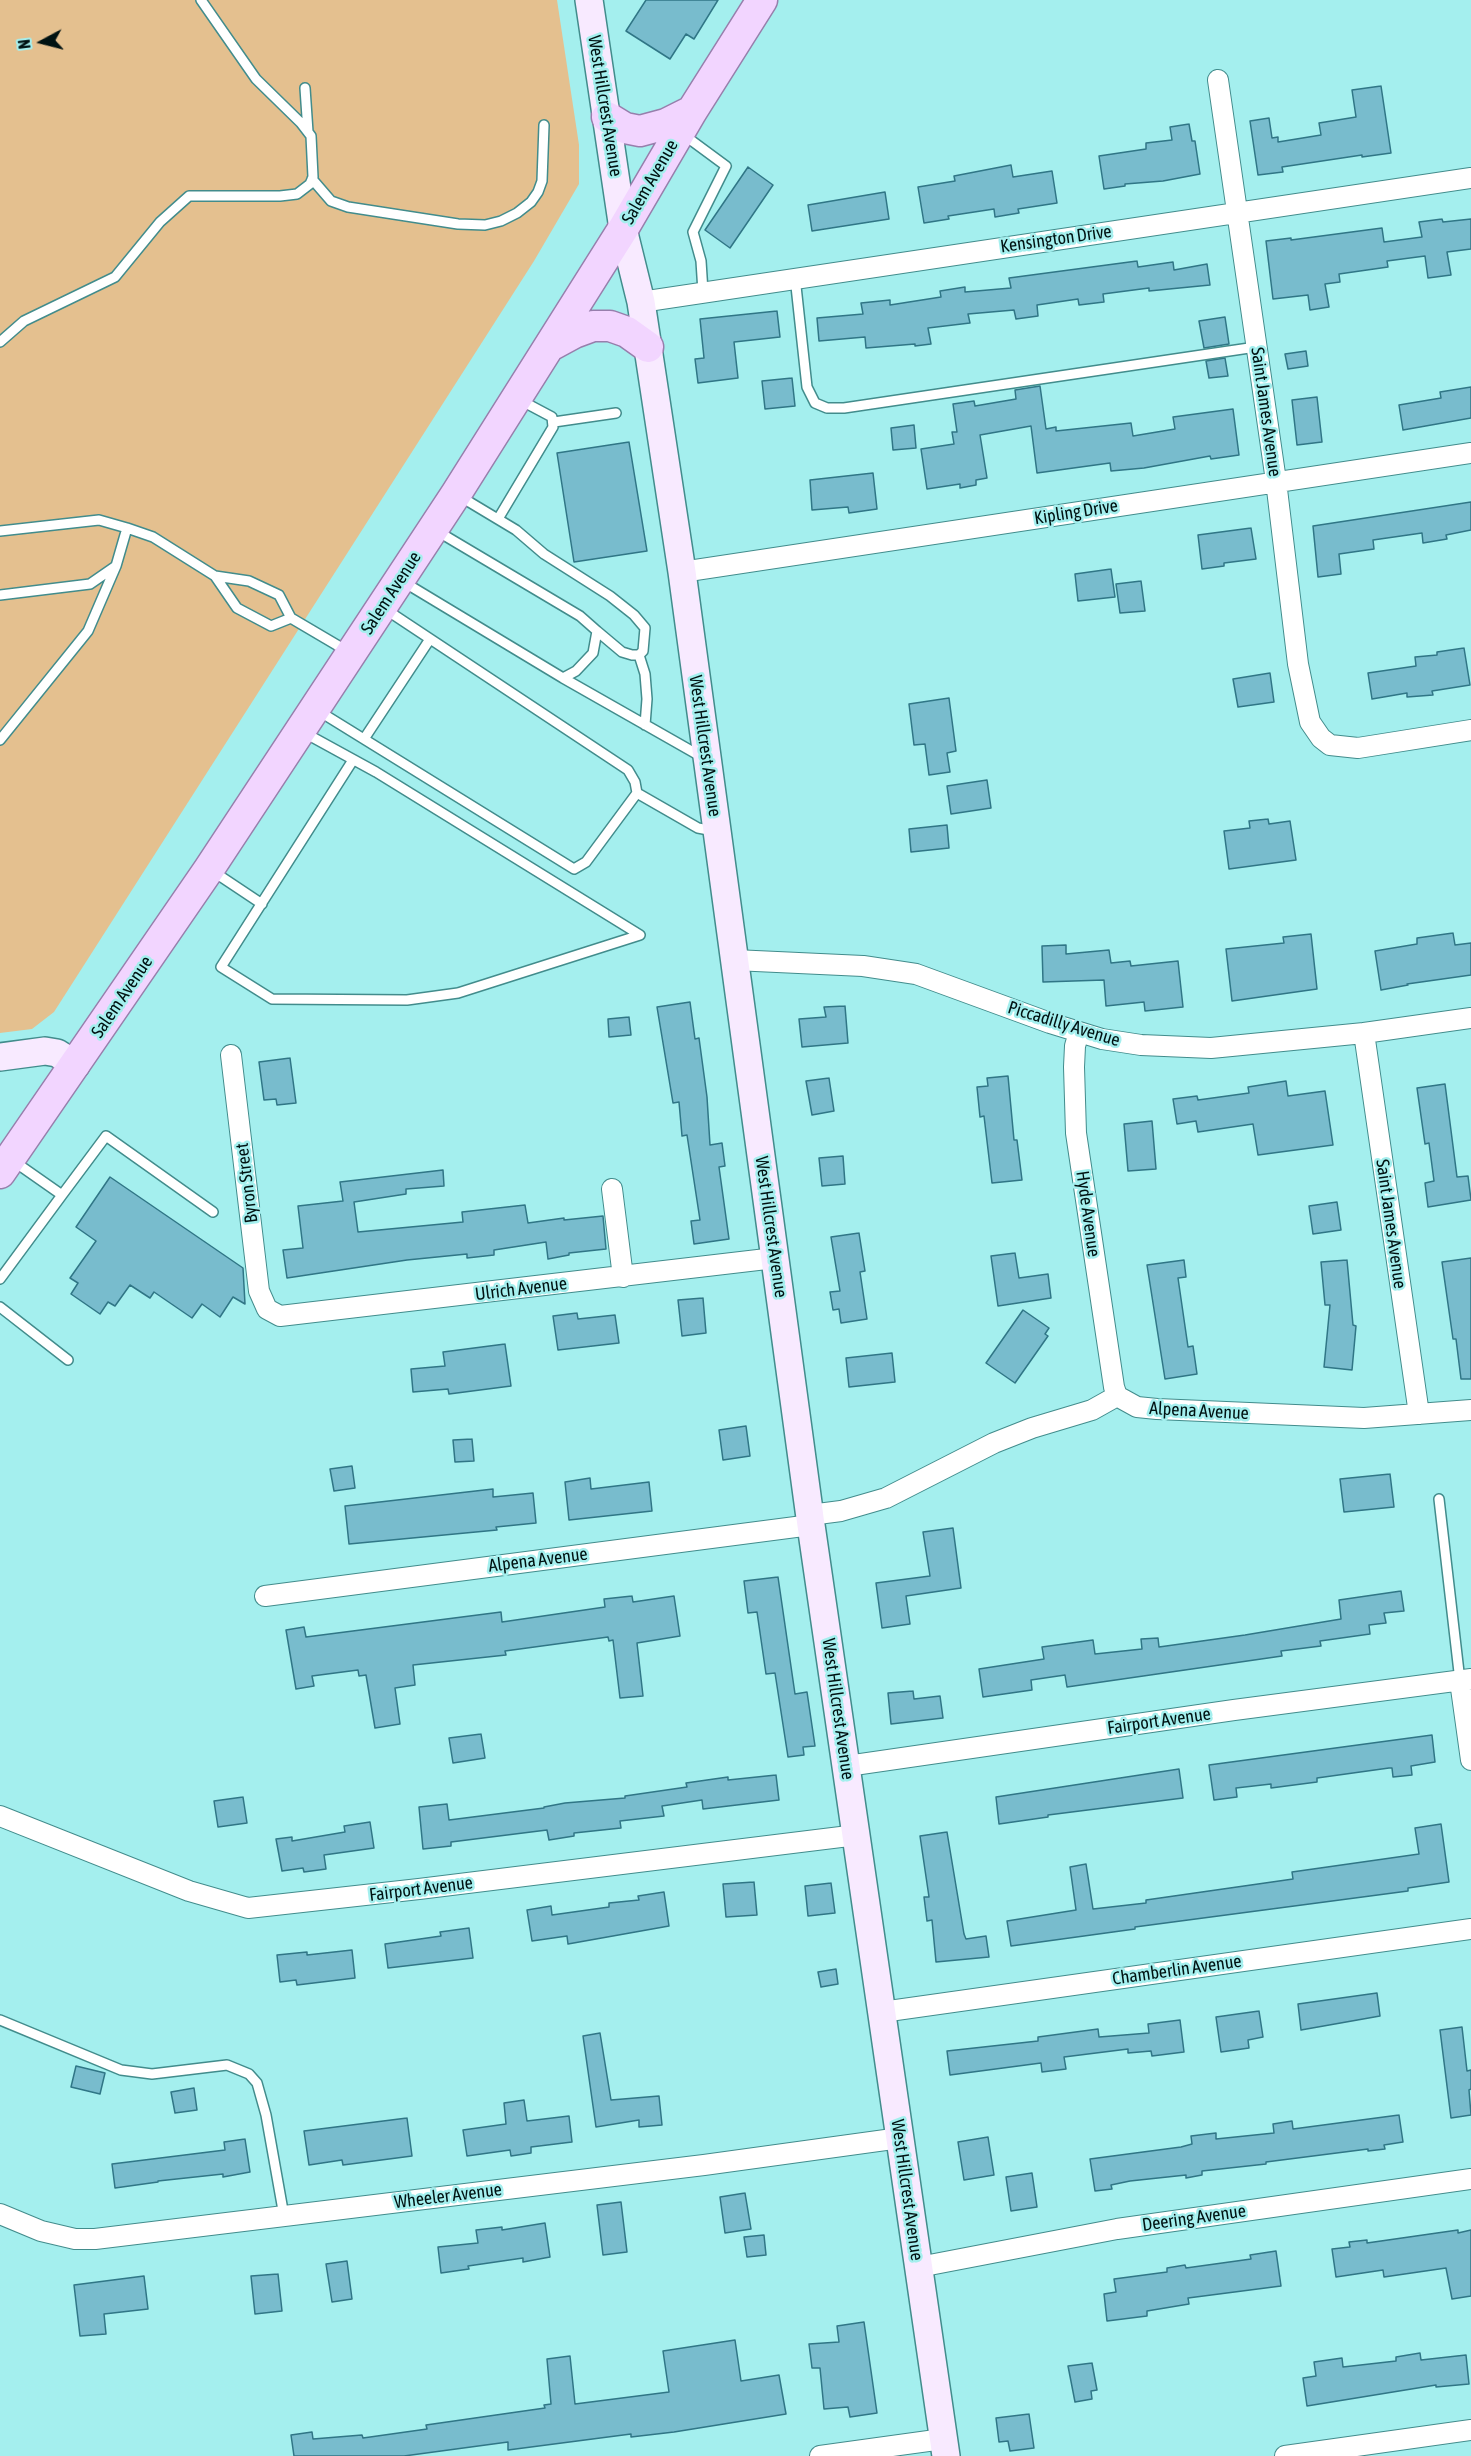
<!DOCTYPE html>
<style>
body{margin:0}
#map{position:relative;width:1471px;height:2456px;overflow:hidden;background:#a4efee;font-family:"Asap Condensed",sans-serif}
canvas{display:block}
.north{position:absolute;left:12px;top:12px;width:60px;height:60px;-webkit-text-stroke:4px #a4efee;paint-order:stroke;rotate:263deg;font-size:16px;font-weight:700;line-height:24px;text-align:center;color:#001212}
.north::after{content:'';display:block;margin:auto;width:21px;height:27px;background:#001212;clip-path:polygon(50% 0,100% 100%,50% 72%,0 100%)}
</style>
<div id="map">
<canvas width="1471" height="2456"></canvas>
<div class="north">N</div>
</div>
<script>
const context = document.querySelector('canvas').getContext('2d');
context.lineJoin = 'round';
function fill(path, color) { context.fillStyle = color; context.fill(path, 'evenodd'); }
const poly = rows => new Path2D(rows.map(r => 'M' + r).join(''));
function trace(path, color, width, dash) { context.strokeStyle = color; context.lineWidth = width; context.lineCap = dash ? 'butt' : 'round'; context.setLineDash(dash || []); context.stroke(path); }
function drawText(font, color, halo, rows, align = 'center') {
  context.font = font + ' "Asap Condensed",sans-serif'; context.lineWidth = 5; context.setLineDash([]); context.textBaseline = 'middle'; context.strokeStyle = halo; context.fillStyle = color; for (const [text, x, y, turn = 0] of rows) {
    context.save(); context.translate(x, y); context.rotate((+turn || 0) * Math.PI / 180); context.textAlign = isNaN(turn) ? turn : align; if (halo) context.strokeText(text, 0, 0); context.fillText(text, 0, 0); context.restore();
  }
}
fill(poly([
 [0,0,557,0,579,145,579,184,534,261,54,1012,32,1029,0,1033]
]), '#e4c08f');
const building = poly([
 [646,0,718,0,694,39,686,34,670,59,626,31,646,0],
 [1381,86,1391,153,1362,157,1362,155,1282,167,1283,172,1258,175,1250,121,1269,118,1272,138,1278,137,1278,142,1321,135,1319,123,1356,117,1352,90,1381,86],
 [1189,124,1192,141,1195,141,1200,174,1163,181,1125,184,1125,186,1104,189,1099,156,1146,149,1146,143,1172,140,1170,127,1189,124],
 [1011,165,1013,177,1052,171,1057,203,1018,209,1019,213,995,217,994,209,948,216,949,219,924,223,918,187,955,181,954,176,1011,165],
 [748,167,773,185,730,248,705,230,748,167],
 [885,192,889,219,812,231,808,205,885,192],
 [1442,219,1443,222,1471,219,1471,249,1447,252,1451,275,1428,278,1425,256,1387,261,1388,267,1339,274,1340,282,1325,284,1329,307,1310,310,1308,295,1273,299,1266,241,1291,238,1291,240,1382,228,1384,242,1422,237,1419,222,1442,219],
 [1137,261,1138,267,1173,262,1174,270,1207,264,1210,285,1149,291,1149,288,1103,294,1104,302,1079,305,1078,299,1037,305,1038,316,1016,319,1014,310,968,314,970,323,928,328,931,344,915,346,915,344,866,348,865,337,819,341,817,318,863,314,861,303,890,300,890,305,941,297,940,291,965,287,965,292,1011,288,1009,278,1137,261],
 [777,311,780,337,734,342,738,378,698,383,695,359,704,358,700,319,777,311],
 [1225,317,1229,344,1204,348,1199,321,1225,317],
 [1306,351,1308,366,1288,369,1285,354,1306,351],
 [1225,358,1228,376,1209,378,1206,361,1225,358],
 [792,378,795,406,765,409,762,381,792,378],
 [1040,386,1046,429,1056,427,1056,431,1131,423,1133,436,1175,429,1173,417,1233,409,1239,455,1211,459,1210,456,1144,468,1111,471,1110,463,1037,473,1031,426,980,435,987,478,976,480,976,485,960,488,960,484,927,489,921,449,954,444,952,432,957,432,953,404,974,401,975,406,1016,399,1015,390,1040,386],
 [1471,387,1471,418,1403,430,1399,405,1441,398,1440,392,1471,387],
 [1317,397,1322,442,1297,445,1292,400,1317,397],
 [914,425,916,448,893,450,891,428,914,425],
 [629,442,647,551,574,562,557,453,629,442],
 [873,473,877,509,849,513,848,507,812,510,810,480,873,473],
 [1471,502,1471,530,1446,535,1447,539,1423,543,1422,533,1373,540,1374,549,1339,554,1341,574,1318,577,1313,526,1471,502],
 [1251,528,1256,559,1224,563,1224,566,1202,569,1198,535,1251,528],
 [1111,569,1115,597,1078,601,1075,574,1111,569],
 [1141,581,1145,611,1120,613,1116,584,1141,581],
 [1464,648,1470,685,1432,691,1433,695,1407,697,1407,693,1372,699,1368,673,1416,666,1415,657,1437,655,1437,652,1464,648],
 [1270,673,1274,702,1238,707,1233,679,1270,673],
 [949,698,956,751,947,753,950,772,929,775,925,744,914,745,909,704,949,698],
 [987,780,991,808,951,814,947,786,987,780],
 [1268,819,1269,824,1290,821,1296,860,1229,869,1224,831,1250,828,1249,821,1268,819],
 [947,825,949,848,911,852,909,829,947,825],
 [1453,933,1455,945,1471,943,1471,975,1407,984,1408,985,1381,990,1375,951,1417,944,1417,938,1453,933],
 [1311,934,1317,989,1232,1001,1226,949,1284,943,1283,937,1311,934],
 [1066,945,1066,954,1109,950,1111,963,1130,961,1131,966,1178,961,1183,1007,1145,1011,1144,1002,1106,1006,1104,980,1043,982,1042,946,1066,945],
 [690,1002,695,1039,699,1038,707,1097,710,1145,722,1143,725,1166,719,1167,729,1239,694,1244,691,1221,700,1220,687,1135,682,1136,679,1102,673,1103,657,1007,690,1002],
 [845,1006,848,1043,802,1047,799,1019,826,1017,824,1007,845,1006],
 [629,1017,631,1035,609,1037,608,1019,629,1017],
 [290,1058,296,1103,277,1105,276,1099,264,1100,259,1062,290,1058],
 [1008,1076,1014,1140,1017,1140,1022,1180,992,1183,984,1116,980,1117,977,1087,988,1086,987,1078,1008,1076],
 [829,1078,834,1111,812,1115,806,1081,829,1078],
 [1286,1081,1288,1096,1325,1091,1333,1145,1258,1155,1253,1124,1198,1132,1196,1121,1177,1124,1173,1099,1197,1096,1198,1100,1249,1093,1248,1087,1286,1081],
 [1445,1084,1457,1177,1468,1176,1471,1200,1428,1207,1425,1183,1434,1181,1429,1143,1425,1144,1417,1088,1445,1084],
 [1152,1121,1156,1169,1128,1171,1124,1124,1152,1121],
 [843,1156,845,1184,822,1186,819,1158,843,1156],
 [443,1170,444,1186,406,1189,406,1194,354,1202,358,1232,463,1222,462,1212,525,1205,528,1223,564,1218,564,1220,603,1216,606,1249,569,1253,569,1255,548,1259,546,1242,494,1250,494,1255,467,1258,467,1254,407,1260,287,1278,283,1250,303,1248,298,1206,343,1201,340,1182,443,1170],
 [110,1177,243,1268,245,1304,233,1297,220,1317,202,1304,192,1318,154,1292,150,1298,130,1285,115,1306,108,1302,100,1314,71,1294,78,1283,70,1278,96,1241,76,1227,110,1177],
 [1337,1202,1341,1230,1313,1234,1309,1206,1337,1202],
 [859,1233,865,1271,860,1272,867,1319,841,1323,839,1309,833,1310,830,1292,840,1291,831,1237,859,1233],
 [1015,1253,1019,1278,1048,1274,1051,1298,998,1306,991,1256,1015,1253],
 [1471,1258,1471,1379,1461,1379,1456,1339,1453,1339,1442,1262,1471,1258],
 [1184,1260,1186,1277,1178,1278,1188,1347,1193,1346,1197,1374,1165,1379,1147,1265,1184,1260],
 [1347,1260,1353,1325,1356,1326,1352,1370,1324,1367,1330,1305,1325,1305,1321,1262,1347,1260],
 [703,1298,706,1333,682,1336,678,1300,703,1298],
 [1023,1310,1049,1328,1045,1334,1048,1336,1015,1383,986,1363,1023,1310],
 [577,1313,578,1319,615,1315,619,1343,558,1350,553,1316,577,1313],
 [505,1344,511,1386,449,1394,448,1389,413,1392,411,1369,445,1366,443,1352,505,1344],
 [892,1353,895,1382,849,1387,846,1358,892,1353],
 [746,1426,750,1456,723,1460,719,1430,746,1426],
 [472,1439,474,1461,455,1462,453,1440,472,1439],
 [352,1466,355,1488,334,1491,330,1469,352,1466],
 [1390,1474,1394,1507,1344,1512,1340,1479,1390,1474],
 [590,1478,591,1489,649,1482,652,1511,569,1520,565,1482,590,1478],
 [493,1489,493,1497,533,1493,536,1523,496,1527,497,1530,349,1544,345,1506,493,1489],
 [953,1528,961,1588,906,1596,910,1624,882,1628,876,1583,930,1576,923,1532,953,1528],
 [778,1577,795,1694,807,1692,815,1746,803,1747,804,1755,788,1757,775,1673,766,1674,757,1612,748,1613,744,1581,778,1577],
 [1401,1591,1404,1611,1384,1613,1386,1623,1369,1625,1370,1634,1320,1641,1321,1646,1281,1651,1282,1656,1067,1687,1065,1675,1031,1680,1032,1690,983,1697,979,1669,1044,1659,1042,1647,1093,1640,1095,1654,1142,1649,1141,1639,1158,1638,1159,1647,1245,1635,1341,1619,1339,1600,1401,1591],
 [632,1596,633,1602,674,1596,680,1636,637,1643,643,1696,620,1698,613,1640,609,1641,608,1637,505,1651,506,1655,413,1665,415,1685,395,1688,400,1724,375,1728,366,1675,359,1676,358,1670,312,1676,314,1686,296,1689,286,1630,304,1627,306,1637,501,1612,502,1622,605,1607,604,1599,632,1596],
 [913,1691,914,1699,940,1696,943,1718,891,1724,888,1693,913,1691],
 [481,1734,485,1758,453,1763,449,1738,481,1734],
 [1432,1735,1435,1762,1411,1766,1412,1775,1393,1777,1392,1768,1389,1768,1317,1778,1317,1782,1271,1788,1271,1784,1236,1788,1237,1797,1214,1800,1209,1765,1432,1735],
 [1179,1769,1183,1798,1048,1815,1048,1817,999,1824,996,1797,1179,1769],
 [776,1775,779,1800,703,1809,702,1800,662,1806,664,1816,620,1821,621,1828,574,1833,574,1836,549,1840,547,1830,451,1842,451,1846,423,1849,419,1807,447,1804,449,1820,544,1808,544,1807,565,1803,625,1798,625,1796,687,1787,686,1783,728,1777,728,1780,776,1775],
 [243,1797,247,1823,218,1827,214,1801,243,1797],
 [370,1822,374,1848,324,1855,326,1869,304,1872,303,1868,282,1871,276,1839,292,1837,292,1841,345,1832,344,1826,370,1822],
 [1441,1824,1449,1882,1408,1888,1408,1891,1135,1927,1135,1929,1011,1946,1007,1921,1076,1910,1070,1867,1086,1864,1093,1909,1146,1903,1146,1900,1293,1879,1292,1872,1419,1854,1415,1828,1441,1824],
 [947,1832,964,1934,966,1939,986,1936,989,1957,936,1962,932,1920,927,1921,924,1897,929,1897,920,1836,947,1832],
 [754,1882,757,1915,726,1917,723,1884,754,1882],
 [831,1883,835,1913,808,1916,805,1886,831,1883],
 [664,1892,669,1926,568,1944,567,1936,532,1941,527,1910,551,1906,552,1915,609,1907,609,1903,639,1900,638,1896,664,1892],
 [469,1928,473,1958,388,1968,385,1944,441,1936,440,1932,469,1928],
 [352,1950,355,1978,297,1985,296,1980,280,1982,277,1955,307,1952,307,1955,352,1950],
 [836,1969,838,1984,821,1987,818,1972,836,1969],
 [1377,1993,1380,2016,1301,2030,1298,2004,1377,1993],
 [1259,2011,1263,2037,1248,2040,1249,2048,1221,2052,1216,2017,1259,2011],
 [1180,2020,1184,2052,1152,2056,1151,2051,1128,2053,1128,2049,1064,2057,1066,2069,1042,2072,1041,2063,950,2075,947,2051,1038,2041,1038,2037,1098,2029,1099,2037,1149,2033,1148,2024,1180,2020],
 [1462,2027,1467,2071,1471,2070,1471,2089,1469,2090,1471,2115,1451,2118,1440,2030,1462,2027],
 [600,2033,611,2100,659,2096,662,2125,639,2127,639,2120,596,2127,583,2036,600,2033],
 [76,2066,105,2073,100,2094,71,2087,76,2066],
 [194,2088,197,2110,175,2113,171,2092,194,2088],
 [524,2100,527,2121,569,2116,572,2142,531,2147,531,2153,511,2156,510,2150,467,2156,463,2130,506,2124,504,2103,524,2100],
 [1399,2115,1403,2142,1384,2145,1385,2149,1368,2151,1368,2149,1266,2162,1266,2164,1202,2171,1202,2175,1186,2178,1186,2175,1130,2181,1111,2185,1112,2189,1095,2191,1090,2159,1181,2147,1192,2144,1191,2136,1216,2133,1216,2139,1274,2133,1273,2124,1292,2121,1293,2129,1399,2115],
 [407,2118,412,2156,343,2165,342,2160,309,2165,304,2131,407,2118],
 [988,2137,994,2175,964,2180,958,2142,988,2137],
 [245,2139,250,2172,223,2177,223,2174,158,2181,158,2182,115,2188,112,2164,225,2150,224,2142,245,2139],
 [1032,2173,1037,2207,1011,2211,1006,2177,1032,2173],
 [745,2193,751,2229,725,2233,720,2197,745,2193],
 [621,2202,627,2252,603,2255,597,2205,621,2202],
 [545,2223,550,2257,523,2262,523,2258,468,2266,469,2269,441,2273,438,2247,478,2243,476,2230,502,2227,502,2230,545,2223],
 [1458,2230,1458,2233,1471,2230,1471,2296,1452,2299,1446,2268,1384,2277,1383,2270,1336,2277,1332,2249,1350,2247,1349,2242,1367,2240,1367,2243,1458,2230],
 [764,2235,766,2255,747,2257,744,2237,764,2235],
 [1276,2251,1281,2286,1188,2298,1189,2304,1147,2311,1147,2316,1107,2321,1104,2294,1116,2292,1114,2279,1167,2272,1167,2268,1185,2265,1186,2268,1251,2259,1250,2255,1276,2251],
 [347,2261,352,2299,332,2302,326,2264,347,2261],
 [278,2274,282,2311,255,2314,251,2276,278,2274],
 [144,2276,148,2309,104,2314,106,2334,80,2336,74,2285,144,2276],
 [864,2322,877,2413,850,2417,848,2407,824,2409,820,2368,812,2368,809,2344,839,2342,837,2326,864,2322],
 [735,2340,741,2381,779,2375,786,2414,674,2432,631,2437,631,2434,508,2450,508,2442,404,2456,294,2456,291,2435,312,2432,313,2439,362,2435,363,2438,427,2429,426,2425,545,2408,544,2405,551,2404,547,2359,570,2356,575,2404,669,2392,663,2351,735,2340],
 [1420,2353,1421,2360,1466,2355,1469,2384,1436,2387,1436,2385,1307,2406,1303,2378,1316,2376,1314,2362,1342,2358,1343,2367,1396,2361,1396,2357,1420,2353],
 [1092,2363,1097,2390,1091,2391,1092,2399,1075,2402,1068,2366,1092,2363],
 [1029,2414,1034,2448,1010,2451,1008,2441,999,2442,996,2418,1029,2414]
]);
fill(building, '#78bccd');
trace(building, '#307686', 1.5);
const lane = poly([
 [305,88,308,132],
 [684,135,726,166,693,232,701,261,703,292],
 [312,179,331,201,348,207,458,224,485,225,501,221,517,213,531,202,538,192,542,181,544,125],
 [795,277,807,387,815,403,827,408,844,408,1256,347],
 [0,342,24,321,115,277,160,222,189,196,280,196,297,194,310,184,313,177,311,136,301,123,256,79,201,0],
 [554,422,616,413],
 [461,497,516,530,544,554,610,596,634,615,645,628,643,651,639,655,632,655,622,652,597,631],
 [498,519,553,427,552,417,520,400],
 [0,531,99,520,127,528,153,537,215,576,249,581,279,595,291,618,347,651],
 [215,576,237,608,271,626,291,618],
 [402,581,563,678,576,671,593,653,597,631,580,616,437,531],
 [0,595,90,584,116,566,127,528],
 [639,655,645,674,647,699,645,725],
 [563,678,702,757],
 [317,710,574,869,586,862,637,793,635,782,628,770,385,609],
 [303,732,376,772,640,935,458,993,407,1000,272,999,221,967,353,760],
 [364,739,430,639],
 [0,740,88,631,116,566],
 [637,793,698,828,714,831],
 [211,870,262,904],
 [12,1160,62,1195,106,1136,213,1212],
 [0,1279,62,1195],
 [0,1307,68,1360],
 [1439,1499,1460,1681],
 [0,2020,121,2070,152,2074,227,2065,249,2074,257,2083,266,2115,284,2216]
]);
const street = poly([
 [1218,80,1276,481,1298,664,1310,722,1321,738,1330,745,1358,748,1471,730],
 [641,302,1471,178],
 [682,572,1471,453],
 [734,960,863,966,916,974,1050,1023,1102,1039,1141,1045,1211,1048,1364,1033,1471,1018],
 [1079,1032,1075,1046,1074,1067,1076,1133,1114,1387,1117,1396,1137,1407,1157,1409,1364,1418,1471,1410],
 [1364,1033,1419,1414],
 [231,1055,259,1291,267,1309,280,1316,775,1258],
 [612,1189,623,1277],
 [810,1515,841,1511,886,1498,994,1443,1032,1428,1092,1410,1117,1396],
 [265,1596,811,1525],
 [1460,1681,1471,1760],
 [847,1766,1234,1710,1471,1679],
 [0,1816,189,1891,248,1908,419,1889,857,1835],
 [882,2012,1471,1929],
 [0,2214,41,2231,75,2239,95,2239,704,2165,900,2138],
 [919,2267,1117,2229,1471,2179],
 [820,2456,943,2439],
 [1285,2456,1471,2430]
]);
const secondary = poly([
 [589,0,623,229,641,302,682,572,811,1525,946,2456],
 [0,1057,45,1051,57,1053,76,1065]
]);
const primary = poly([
 [607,117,625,128,640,131,666,124,692,111],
 [550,346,574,333,593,326,610,326,627,332,648,347],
 [0,1173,209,869,456,494,623,229,692,111,762,0]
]);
trace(lane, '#428c8c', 12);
trace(street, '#428c8c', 22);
trace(secondary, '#428c8c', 30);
trace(primary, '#977fac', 33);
trace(lane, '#fff', 9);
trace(street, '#fff', 20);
trace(secondary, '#f8eaff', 27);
trace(primary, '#f2d5ff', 30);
drawText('18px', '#001212', '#a4efee', [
 ["West Hillcrest Avenue",605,106,81],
 ["Salem Avenue",650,182,-60],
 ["Kensington Drive",1056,239,-8],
 ["Saint James Avenue",1266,412,82],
 ["Kipling Drive",1076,512,-9],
 ["Salem Avenue",391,593,-57],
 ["West Hillcrest Avenue",705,746,82],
 ["Salem Avenue",122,997,-56],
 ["Piccadilly Avenue",1064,1024,17],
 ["Byron Street",247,1183,-97],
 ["Hyde Avenue",1088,1214,82],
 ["Saint James Avenue",1391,1224,82],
 ["West Hillcrest Avenue",771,1227,82],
 ["Ulrich Avenue",521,1289,-7],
 ["Alpena Avenue",1199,1411,3],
 ["Alpena Avenue",538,1560,-7],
 ["West Hillcrest Avenue",838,1709,82],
 ["Fairport Avenue",1159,1721,-8],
 ["Fairport Avenue",421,1889,-7],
 ["Chamberlin Avenue",1177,1970,-8],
 ["West Hillcrest Avenue",907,2190,82],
 ["Wheeler Avenue",448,2196,-7],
 ["Deering Avenue",1194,2218,-8]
]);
</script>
